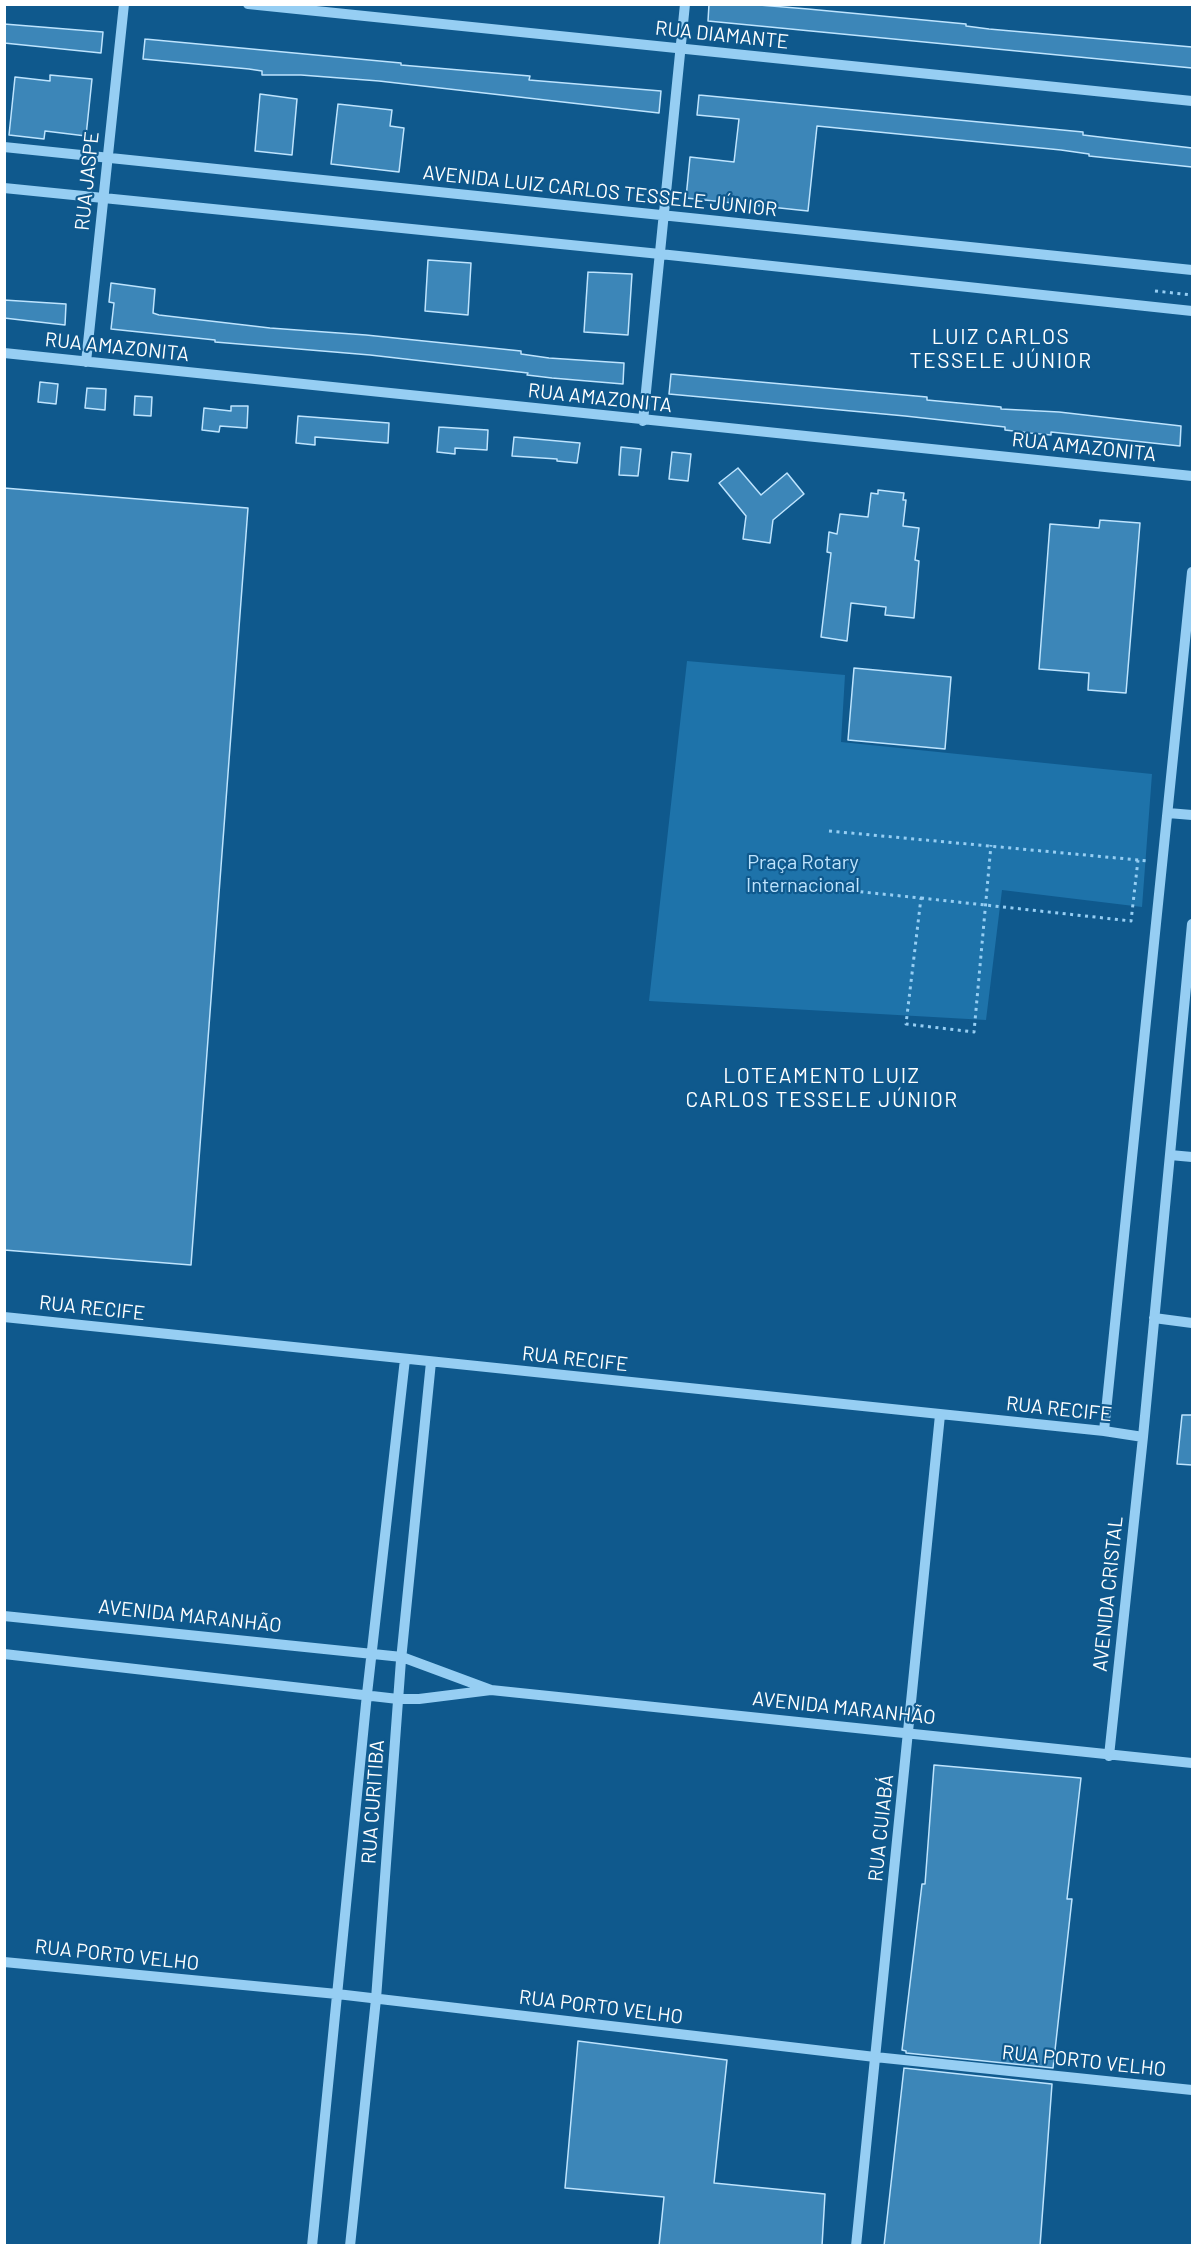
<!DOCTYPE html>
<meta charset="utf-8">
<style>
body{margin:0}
#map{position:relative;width:1197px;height:2250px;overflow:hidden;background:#0f598d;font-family:Barlow,sans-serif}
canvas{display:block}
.frame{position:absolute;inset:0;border:6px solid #fff;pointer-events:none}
</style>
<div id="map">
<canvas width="1197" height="2250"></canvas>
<div class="frame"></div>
</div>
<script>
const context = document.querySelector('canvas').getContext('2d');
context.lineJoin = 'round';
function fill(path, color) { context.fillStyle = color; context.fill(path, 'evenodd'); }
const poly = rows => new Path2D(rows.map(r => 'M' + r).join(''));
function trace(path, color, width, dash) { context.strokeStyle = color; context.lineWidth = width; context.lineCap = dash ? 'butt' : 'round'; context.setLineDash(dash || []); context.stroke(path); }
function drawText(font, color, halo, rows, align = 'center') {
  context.font = font + ' Barlow,sans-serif'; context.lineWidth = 4.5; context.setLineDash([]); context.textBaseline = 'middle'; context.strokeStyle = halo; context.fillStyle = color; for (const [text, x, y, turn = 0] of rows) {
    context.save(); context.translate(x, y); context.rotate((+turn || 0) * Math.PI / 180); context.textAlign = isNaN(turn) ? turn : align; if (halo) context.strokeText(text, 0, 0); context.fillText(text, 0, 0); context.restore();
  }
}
fill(poly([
 [687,661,845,675,841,742,1152,774,1142,907,1002,890,986,1020,649,1001]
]), '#1e73aa');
const building = poly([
 [709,4,747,4,808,9,966,24,966,26,989,29,1192,47,1192,68,708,21,709,4],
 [4,24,103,32,101,53,4,43,4,24],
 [145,39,401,63,401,65,530,76,529,80,661,91,659,113,379,81,301,75,262,75,262,71,249,69,143,59,145,39],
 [50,75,92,79,86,136,45,131,44,139,9,135,15,77,50,81,50,75],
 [260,94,297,99,292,155,255,151,260,94],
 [699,95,1083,132,1083,135,1192,148,1192,167,1089,156,1089,154,1061,150,817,126,808,211,686,198,690,157,734,162,739,119,697,115,699,95],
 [338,104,392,110,390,126,404,128,399,172,331,164,338,104],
 [428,260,471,263,468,315,425,311,428,260],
 [588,272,632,274,628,335,584,332,588,272],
 [111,283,155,289,153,313,159,315,270,328,366,335,521,351,521,354,549,358,624,363,623,384,552,378,527,375,528,373,370,355,215,342,215,340,111,329,114,303,109,302,111,283],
 [4,300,66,304,65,325,4,318,4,300],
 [671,374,927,397,927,400,1001,407,1001,409,1059,412,1181,426,1180,446,1051,432,1051,435,1030,433,1005,430,1005,427,905,416,669,394,671,374],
 [40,382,58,384,56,404,38,402,40,382],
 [87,388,106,389,105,410,85,408,87,388],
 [135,396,152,397,151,416,134,415,135,396],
 [231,406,248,406,247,428,220,426,219,432,202,430,204,408,231,411,231,406],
 [298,416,389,423,388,443,315,437,315,445,296,443,298,416],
 [439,427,488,430,487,450,455,448,455,454,437,452,439,427],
 [514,437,580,443,577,463,557,461,557,459,512,456,514,437],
 [621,447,641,449,638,476,619,475,621,447],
 [672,452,691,454,688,481,669,479,672,452],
 [738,468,761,495,787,473,804,494,773,520,770,543,743,539,746,516,719,483,738,468],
 [4,488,248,508,191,1265,4,1250,4,488],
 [878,490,904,493,903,500,906,500,903,526,919,528,915,560,919,561,914,618,885,615,886,607,851,603,847,641,821,637,831,553,827,552,829,532,837,534,840,514,868,517,871,493,878,494,878,490],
 [1100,520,1140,523,1126,693,1088,690,1089,673,1039,669,1050,524,1099,528,1100,520],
 [854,668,951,677,945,749,848,740,854,668],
 [1182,1415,1192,1415,1192,1465,1177,1464,1182,1415],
 [934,1765,1081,1778,1067,1899,1072,1899,1053,2068,906,2053,906,2051,902,2050,922,1884,925,1884,934,1765],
 [578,2041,727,2060,714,2183,825,2194,822,2246,659,2246,664,2197,565,2188,578,2041],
 [904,2068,1052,2084,1040,2246,884,2246,904,2068]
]);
fill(building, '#3c86b8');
trace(building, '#bee4fe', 1.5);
trace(poly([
 [1155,291,1192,295],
 [829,831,1149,861],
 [823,888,921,898,906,1024,974,1032,991,845],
 [921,898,1131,921,1138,860]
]), '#96cef3', 3, [3, 4.5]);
trace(poly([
 [248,4,1192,101],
 [4,147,1192,270],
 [4,188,660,254,1192,311],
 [4,353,1192,476],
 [86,362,124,4],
 [643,421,685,4],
 [1168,813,1192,815],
 [1170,1155,1192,1157],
 [4,1317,1104,1431,1143,1437],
 [1154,1318,1192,1323],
 [1104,1431,1192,572],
 [4,1616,402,1657,491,1690],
 [4,1654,398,1699,419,1699,491,1690,1192,1763],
 [1109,1756,1143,1437,1192,924],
 [4,1962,337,1994,875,2057,1192,2090],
 [312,2246,367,1694,405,1359],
 [350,2246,376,1999,401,1660,431,1362],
 [856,2246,940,1415]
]), '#96cef3', 10);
drawText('20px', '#fff', '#0f598d', [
 ["RUA DIAMANTE",722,35,6],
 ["RUA JASPE",87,181,-84],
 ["AVENIDA LUIZ CARLOS TESSELE JÚNIOR",600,191,6],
 ["RUA AMAZONITA",117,347,6],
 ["RUA AMAZONITA",600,398,6],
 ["RUA AMAZONITA",1084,447,6],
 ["RUA RECIFE",92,1308,6],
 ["RUA RECIFE",575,1359,6],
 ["RUA RECIFE",1059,1409,6],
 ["AVENIDA CRISTAL",1108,1594,-84],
 ["AVENIDA MARANHÃO",190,1616,6],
 ["AVENIDA MARANHÃO",844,1708,6],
 ["RUA CURITIBA",373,1802,-86],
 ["RUA CUIABÁ",881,1828,-84],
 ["RUA PORTO VELHO",117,1955,6],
 ["RUA PORTO VELHO",601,2007,7],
 ["RUA PORTO VELHO",1084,2061,6]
]);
drawText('20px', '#bee4fe', '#0f598d', [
 ["Praça Rotary",803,862],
 ["Internacional",803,885]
]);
context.letterSpacing = '1.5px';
drawText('21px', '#fff', '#0f598d', [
 ["LUIZ CARLOS",1001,337],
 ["TESSELE JÚNIOR",1001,361],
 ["LOTEAMENTO LUIZ",822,1076],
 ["CARLOS TESSELE JÚNIOR",822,1100]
]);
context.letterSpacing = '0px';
</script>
